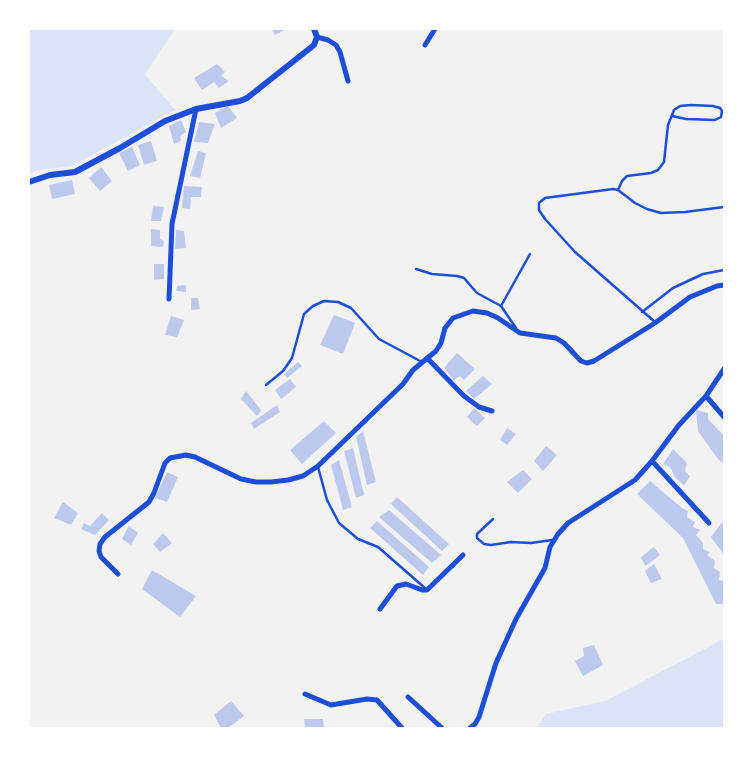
<!DOCTYPE html>
<style>
body{margin:0}
#map{position:relative;width:753px;height:757px;overflow:hidden;background:#f2f2f2;font-family:Cabin,sans-serif}
canvas{display:block}
.frame{position:absolute;inset:0;border:30px solid #fff;pointer-events:none}
</style>
<div id="map">
<canvas width="753" height="757"></canvas>
<div class="frame"></div>
</div>
<script>
const context = document.querySelector('canvas').getContext('2d');
context.lineJoin = 'round';
function fill(path, color) { context.fillStyle = color; context.fill(path, 'evenodd'); }
const poly = rows => new Path2D(rows.map(r => 'M' + r).join(''));
function trace(path, color, width, dash) { context.strokeStyle = color; context.lineWidth = width; context.lineCap = dash ? 'butt' : 'round'; context.setLineDash(dash || []); context.stroke(path); }
fill(poly([
 [29,29,175,29,145,74,175,110,72,166,35,171,29,174],
 [724,639,724,728,537,728,546,714,605,701]
]), '#dbe4f7');
fill(poly([
 [272,29,287,29,275,35],
 [217,64,225,72,221,76,229,81,219,88,214,82,202,90,194,78],
 [228,106,237,118,221,128,215,113],
 [181,120,186,132,180,136,181,141,174,144,169,126],
 [199,122,215,124,208,143,194,142],
 [151,141,157,161,144,165,138,145],
 [132,147,140,165,128,171,119,153],
 [198,151,206,153,200,178,190,176],
 [101,167,112,181,100,191,89,178],
 [72,180,75,194,52,199,49,185],
 [184,186,202,187,201,197,191,197,190,209,182,208],
 [153,206,164,207,161,221,151,221],
 [151,229,160,230,160,239,164,241,163,247,151,246],
 [176,230,184,231,186,248,175,249],
 [154,264,164,264,164,279,154,280],
 [186,285,186,292,176,291,177,286],
 [191,298,198,298,200,309,191,310],
 [334,315,355,323,343,354,320,345],
 [171,316,184,320,177,337,165,335],
 [457,353,475,369,464,380,460,376,454,380,444,368],
 [298,362,302,366,287,378,284,374],
 [483,376,492,384,474,399,466,391],
 [290,379,296,387,281,399,275,390],
 [246,391,261,410,257,416,241,399],
 [277,405,280,412,254,429,251,423],
 [474,408,485,418,477,426,467,417],
 [696,410,708,413,708,419,724,436,724,464,718,459,698,431],
 [324,421,336,433,302,464,290,450],
 [507,428,516,434,507,445,500,440],
 [363,431,376,482,367,485,356,437],
 [546,446,557,455,543,471,534,461],
 [353,448,364,495,356,498,344,451],
 [673,449,687,463,685,471,690,476,684,486,675,477,670,467,663,464],
 [339,460,352,507,343,510,331,465],
 [523,470,532,479,518,493,507,482],
 [167,472,178,477,167,502,155,498],
 [650,481,682,508,688,511,687,517,695,522,693,527,700,530,696,535,703,543,703,549,710,552,707,555,715,561,714,568,720,572,719,580,724,581,724,604,716,604,683,538,637,494],
 [397,497,449,544,442,551,391,504],
 [63,502,78,513,71,525,54,518],
 [389,510,441,555,432,563,379,517],
 [102,513,109,520,95,535,81,529,84,523,90,526],
 [377,521,429,567,423,575,370,528],
 [722,522,724,524,724,555,711,537],
 [129,526,138,533,131,545,122,539],
 [163,533,172,543,160,552,153,544],
 [654,547,660,555,645,566,641,557],
 [654,564,662,579,651,583,645,571],
 [152,570,196,596,180,617,142,589],
 [594,645,603,665,583,676,575,661,584,656,583,648],
 [231,701,244,716,228,728,221,728,214,715],
 [304,719,323,719,324,728,305,728]
]), '#bdc9ec');
trace(poly([
 [618,190,622,181,627,176,651,173,658,170,664,162,668,125,674,110,680,106,691,105,713,106,720,108,722,111,721,117,715,120,686,119,672,116],
 [416,269,432,274,457,276,464,278,477,293,501,306,516,328],
 [501,306,530,254],
 [642,312,673,288,703,274,724,270],
 [655,322,575,252,545,219,539,210,539,203,545,198,613,189,618,190,635,203,647,209,661,213,685,212,724,207],
 [266,385,283,371,292,358,304,314,313,306,324,301,338,302,351,308,379,339,422,362],
 [318,467,327,500,339,523,358,539,378,547,425,588],
 [493,519,477,534,477,538,484,544,491,545,511,542,531,543,552,540]
]), '#1d4ed8', 2.5);
trace(poly([
 [317,37,328,40,336,45,340,52,348,81],
 [425,45,435,29],
 [169,299,172,224,196,109],
 [427,358,464,396,479,407,492,411],
 [706,396,724,417],
 [652,461,709,523],
 [118,574,101,557,99,551,100,544,105,537,149,502,154,493,165,463,170,458,186,455,195,457,241,479,256,482,271,482,288,480,303,476,318,466,403,384,413,370,436,351,441,343,445,328,453,318,473,311,487,313,498,318,520,333,556,338,564,343,581,361,587,363,594,361,655,323,690,297,717,286,724,285],
 [380,609,397,586,406,584,422,590,427,590,463,555],
 [305,694,331,705,367,699,377,700,402,728],
 [408,697,442,728],
 [470,728,475,724,479,717,496,663,516,619,545,568,550,547,558,534,568,523,635,480,652,461,679,425,706,396,724,369]
]), '#1d4ed8', 5);
trace(poly([
 [29,182,50,175,75,172,120,148,165,121,196,109,240,101,247,98,314,45,317,37,314,29]
]), '#1d4ed8', 6);
</script>
